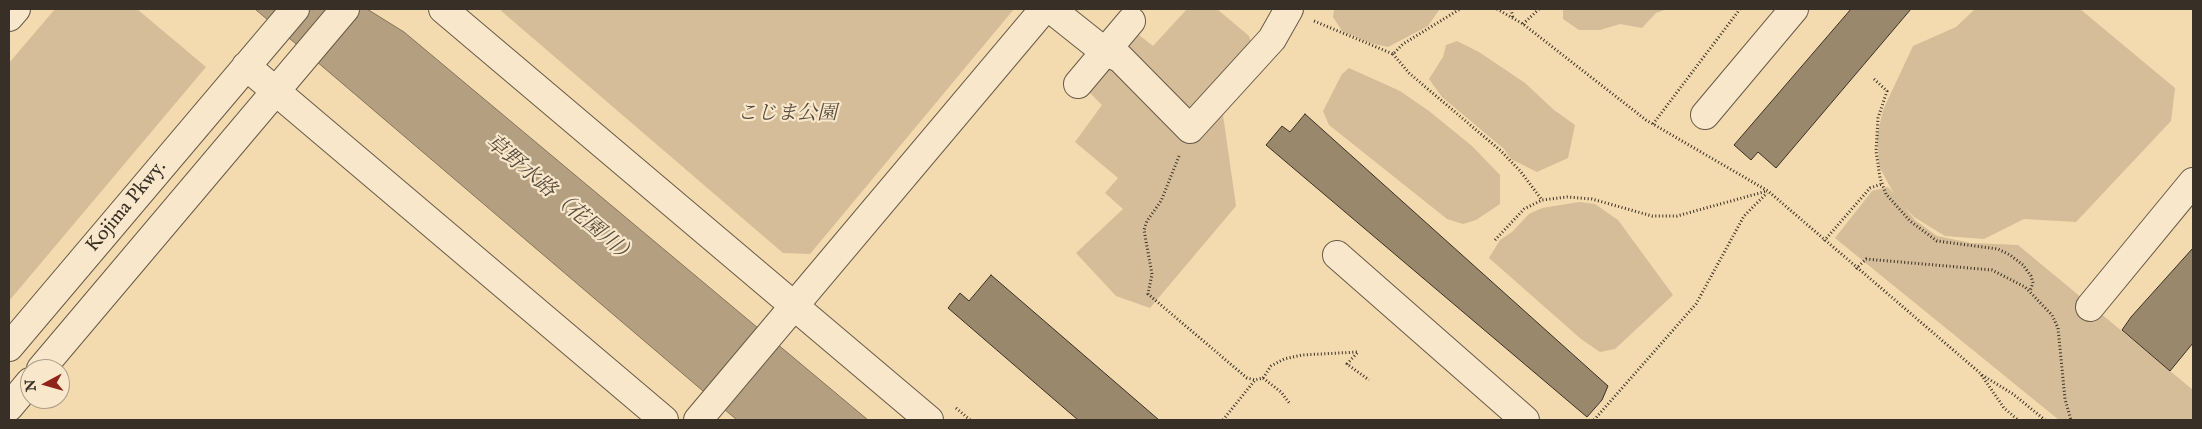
<!DOCTYPE html>
<meta charset="utf-8">
<style>
body{margin:0}
#map{position:relative;width:2202px;height:429px;overflow:hidden;background:#f4daaf;font-family:"IM FELL English",serif}
canvas{display:block}
.frame{position:absolute;inset:0;border:10px solid #383026;pointer-events:none}
.north{position:absolute;left:20px;top:359px;width:50px;height:50px;box-sizing:border-box;background:#f8e7cb;border:1px solid #ab9e89;border-radius:50%;rotate:264deg;font-size:14px;font-weight:700;line-height:20px;text-align:center;color:#383026}
.north::after{content:'';display:block;margin:auto;width:18px;height:22px;background:#8f2418;clip-path:polygon(50% 0,100% 100%,50% 72%,0 100%)}
</style>
<div id="map">
<canvas width="2202" height="429"></canvas>
<div class="frame"></div>
<div class="north">N</div>
</div>
<script>
const context = document.querySelector('canvas').getContext('2d');
context.lineJoin = 'round';
function fill(path, color) { context.fillStyle = color; context.fill(path, 'evenodd'); }
const poly = rows => new Path2D(rows.map(r => 'M' + r).join(''));
function trace(path, color, width, dash) { context.strokeStyle = color; context.lineWidth = width; context.lineCap = dash ? 'butt' : 'round'; context.setLineDash(dash || []); context.stroke(path); }
function drawText(font, color, halo, rows, align = 'center') {
  context.font = font + ' "IM FELL English","Noto Serif JP",serif'; context.lineWidth = 4.5; context.setLineDash([]); context.textBaseline = 'middle'; context.strokeStyle = halo; context.fillStyle = color; for (const [text, x, y, turn = 0] of rows) {
    context.save(); context.translate(x, y); context.rotate((+turn || 0) * Math.PI / 180); context.textAlign = isNaN(turn) ? turn : align; if (halo) context.strokeText(text, 0, 0); context.fillText(text, 0, 0); context.restore();
  }
}
fill(poly([
 [55,9,137,9,206,67,9,301,9,63],
 [499,9,1014,9,810,254,783,253],
 [1187,9,1217,9,1249,36,1260,67,1223,115,1236,206,1150,308,1116,296,1076,253,1123,209,1105,193,1118,178,1075,142,1102,105,1088,91,1139,35,1153,46],
 [1334,9,1438,9,1439,10,1428,26,1388,47,1370,43,1342,31,1333,17],
 [1563,9,1667,9,1656,13,1642,28,1620,24,1600,30,1579,30,1563,19],
 [1975,9,2080,9,2175,88,2171,121,2076,222,2024,219,1984,239,1945,236,1914,217,1903,205,1915,220,1937,236,1971,243,2018,245,2193,390,2193,420,2059,420,1835,238,1872,191,1888,187,1894,194,1879,166,1877,136,1883,110,1913,46,1956,27],
 [1457,41,1479,52,1525,83,1554,110,1575,125,1568,158,1537,172,1511,159,1504,149,1442,97,1429,79,1443,57,1446,45],
 [1349,68,1400,91,1429,111,1472,146,1500,175,1500,204,1476,220,1463,224,1447,219,1329,125,1323,111,1342,74],
 [1579,202,1595,204,1618,220,1673,295,1615,349,1600,352,1581,339,1489,258,1500,240,1512,232,1529,214,1542,208]
]), '#d4bd98');
const water = poly([
 [255,9,367,9,404,32,868,420,737,420,255,9]
]);
fill(water, '#b4a080');
trace(water, '#82735c', 1);
const building = poly([
 [1851,9,1911,9,1776,168,1758,152,1751,160,1734,145,1851,9],
 [1305,114,1608,386,1602,400,1587,417,1266,145,1282,126,1290,132,1305,114],
 [2193,248,2193,343,2170,371,2122,330,2131,317,2193,248],
 [991,275,1159,420,1078,420,948,308,960,293,969,301,991,275]
]);
fill(building, '#9a886d');
trace(building, '#383026', 1);
const minor = poly([
 [443,9,929,420],
 [1051,9,1105,52,1120,58,1190,129,1272,39,1289,9],
 [9,17,16,9],
 [246,66,664,420],
 [1078,84,1131,21],
 [1705,115,1794,9],
 [1337,255,1525,420],
 [2090,307,2193,182],
 [9,347,295,9],
 [41,369,345,9],
 [9,407,30,382],
 [698,420,1044,9]
]);
trace(minor, '#675a48', 30);
trace(poly([
 [1497,9,1523,24,1646,120,1768,191,1980,373,2004,408,2018,420],
 [1511,9,1513,18],
 [1314,21,1393,54,1403,44,1460,9],
 [1523,24,1539,9],
 [1393,54,1409,73,1501,151,1521,172,1542,200],
 [1874,79,1887,91,1878,118,1876,151,1880,178,1886,194,1910,221,1937,241,1998,249,2010,255,2023,265,2031,276,2033,283,2030,291],
 [1653,124,1740,9],
 [1179,156,1161,201,1147,221,1144,230,1152,274,1148,294,1247,378,1255,380,1263,378,1281,392,1290,404],
 [1495,240,1524,209,1542,200,1567,197,1592,199,1652,216,1677,216,1767,191],
 [1824,241,1870,188,1882,184],
 [1856,269,1866,259,1992,270,2025,287,2052,315,2058,328,2065,399,2071,420],
 [1982,375,2013,394,2045,420],
 [1263,378,1271,366,1284,359,1302,355,1358,352,1347,364,1369,380],
 [956,408,970,420],
 [1223,420,1255,380],
 [1594,420,1696,304,1744,216,1767,193]
]), '#383026', 3, [1, 2.5]);
trace(minor, '#f8e7cb', 28);
drawText('italic 20px', '#574c3d', '#f8e7cb', [
 ["こじま公園",787,115]
]);
drawText('20px', '#383026', '#f8e7cb', [
 ["Kojima Pkwy.",127,207,-50]
]);
drawText('italic 21px', '#574c3c', '#f8e7cb', [
 ["草野水路（花園川）",560,201,40]
]);
</script>
